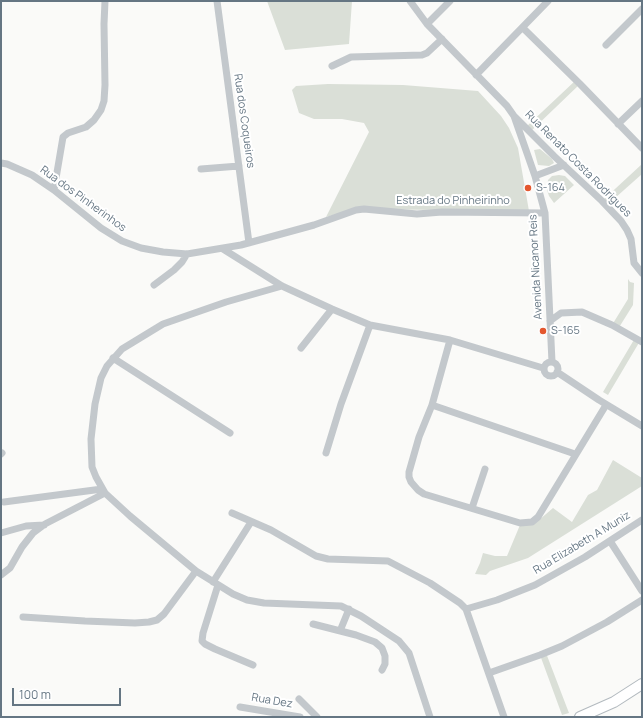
<!DOCTYPE html>
<style>
body{margin:0}
#map{position:relative;width:643px;height:718px;overflow:hidden;background:#fafaf8;font-family:Manrope,sans-serif}
canvas{display:block}
.frame{position:absolute;inset:0;border:2px solid #657683;pointer-events:none}
.scale{position:absolute;left:12px;top:688px;width:109px;height:18px;box-sizing:border-box;border:2px solid #657683;border-top:0;padding-left:5px;font-size:12px;line-height:14px;white-space:nowrap;color:#657683;-webkit-text-stroke:3px #fff;paint-order:stroke}
</style>
<div id="map">
<canvas width="643" height="718"></canvas>
<div class="frame"></div>
<div class="scale">100 m</div>
</div>
<script>
const context = document.querySelector('canvas').getContext('2d');
context.lineJoin = 'round';
function fill(path, color) { context.fillStyle = color; context.fill(path, 'evenodd'); }
const poly = rows => new Path2D(rows.map(r => 'M' + r).join(''));
function trace(path, color, width, dash) { context.strokeStyle = color; context.lineWidth = width; context.lineCap = dash ? 'butt' : 'round'; context.setLineDash(dash || []); context.stroke(path); }
function drawText(font, color, halo, rows, align = 'center') {
  context.font = font + ' Manrope,sans-serif'; context.lineWidth = 4; context.setLineDash([]); context.textBaseline = 'middle'; context.strokeStyle = halo; context.fillStyle = color; for (const [text, x, y, turn = 0] of rows) {
    context.save(); context.translate(x, y); context.rotate((+turn || 0) * Math.PI / 180); context.textAlign = isNaN(turn) ? turn : align; if (halo) context.strokeText(text, 0, 0); context.fillText(text, 0, 0); context.restore();
  }
}
fill(poly([
 [267,1,352,1,349,44,285,50],
 [576,80,580,84,530,132,526,127],
 [328,84,403,85,478,91,501,116,509,128,518,148,529,211,354,209,326,217,369,132,364,123,342,119,314,119,299,113,292,90,296,86],
 [540,149,552,159,554,163,549,166,538,165,534,150],
 [642,164,642,174,606,206,602,201],
 [559,175,565,176,574,185,554,203,549,196,547,190,548,180,552,176],
 [628,279,630,282,634,283,633,305,618,329,612,325,628,299],
 [635,338,640,341,608,395,603,392],
 [613,460,642,478,642,486,528,558,490,571,486,575,475,574,480,563,483,553,495,556,507,556,520,525,539,520,553,508,572,522,588,495,597,490],
 [546,653,569,713,562,715,540,655]
]), '#dadfd7');
const secondary = poly([
 [580,717,614,702,642,684]
]);
trace(secondary, '#b3babf', 12);
trace(poly([
 [217,1,249,243],
 [410,1,427,24,507,106,514,116,535,176,545,213,552,362],
 [427,24,450,1],
 [523,28,580,84,642,148],
 [606,45,642,9],
 [332,66,351,57,422,55,427,53,442,39],
 [476,75,548,1],
 [515,117,554,156,602,201,621,221,627,230,631,239,634,263,642,273],
 [618,124,642,101],
 [1,163,7,164,32,175,54,190,101,228,122,241,141,248,163,252,187,254,241,245,314,225,356,210,364,209,417,214,442,212,545,213],
 [201,169,239,166],
 [535,176,564,165],
 [54,190,63,137,68,133,86,127,94,120,101,110,104,101,105,85,104,24,105,1],
 [223,249,282,286,332,309,370,325,450,340,543,368],
 [154,285,174,270,182,262,187,254],
 [282,286,226,302,163,324,122,349,107,366,101,378,95,404,91,439,92,467,96,477,105,493,130,516,196,571,233,594,247,600,264,603,341,606,361,616,399,641,409,653,430,717],
 [550,321,561,313,582,312,612,325,642,342],
 [450,340,432,405,419,437,409,472,409,477,411,482,418,490,424,494,520,523,532,522,538,517,606,405],
 [301,348,332,309],
 [113,358,230,433],
 '544 369a7 7 0 1 1 14 0a7 7 0 1 1-14 0Z',
 [557,372,599,400,642,426],
 [432,405,575,454],
 [326,453,341,404,370,325],
 [1,454,2,453],
 [4,502,102,489],
 [472,508,485,469],
 [232,513,271,530,316,556,328,559,388,561,430,583,460,603,466,609,504,717],
 [1,533,26,526,44,525],
 [610,541,642,591],
 [1,575,10,568,22,547,33,533,45,524,105,493],
 [213,582,251,522],
 [218,585,203,633,202,641,205,644,215,649,253,665],
 [466,609,497,600,535,585,585,557,642,520],
 [23,617,85,621,135,623,149,622,157,620,164,614,196,571],
 [313,624,356,635,375,642,382,648,385,656,385,664,382,670],
 [340,631,349,609],
 [489,673,540,655,562,646,607,622,642,600],
 [299,699,317,717],
 [240,707,300,717]
]), '#c3c8cc', 7);
trace(secondary, '#fff', 10);
for (const [x, y, r, color] of [
 [528,188,4,"#e4572e"],
 [543,331,4,"#e4572e"]
]) { const dot = new Path2D(); dot.arc(x, y, r, 0, 2 * Math.PI); context.fillStyle = color; context.fill(dot); trace(dot, '#fff', 1.5); }
drawText('11px', '#657683', '#fff', [
 ["Rua dos Coqueiros",244,121,82],
 ["Rua Renato Costa Rodrigues",578,164,45],
 ["Rua dos Pinherinhos",83,199,36],
 ["Estrada do Pinheirinho",453,201],
 ["Avenida Nicanor Reis",536,267,-93],
 ["Rua Elizabeth A Muniz",582,543,-31],
 ["Rua Dez",272,701,10]
]);
drawText('11px', '#657683', '#fff', [
 ["S-164",536,188],
 ["S-165",551,331]
], 'left');
</script>
